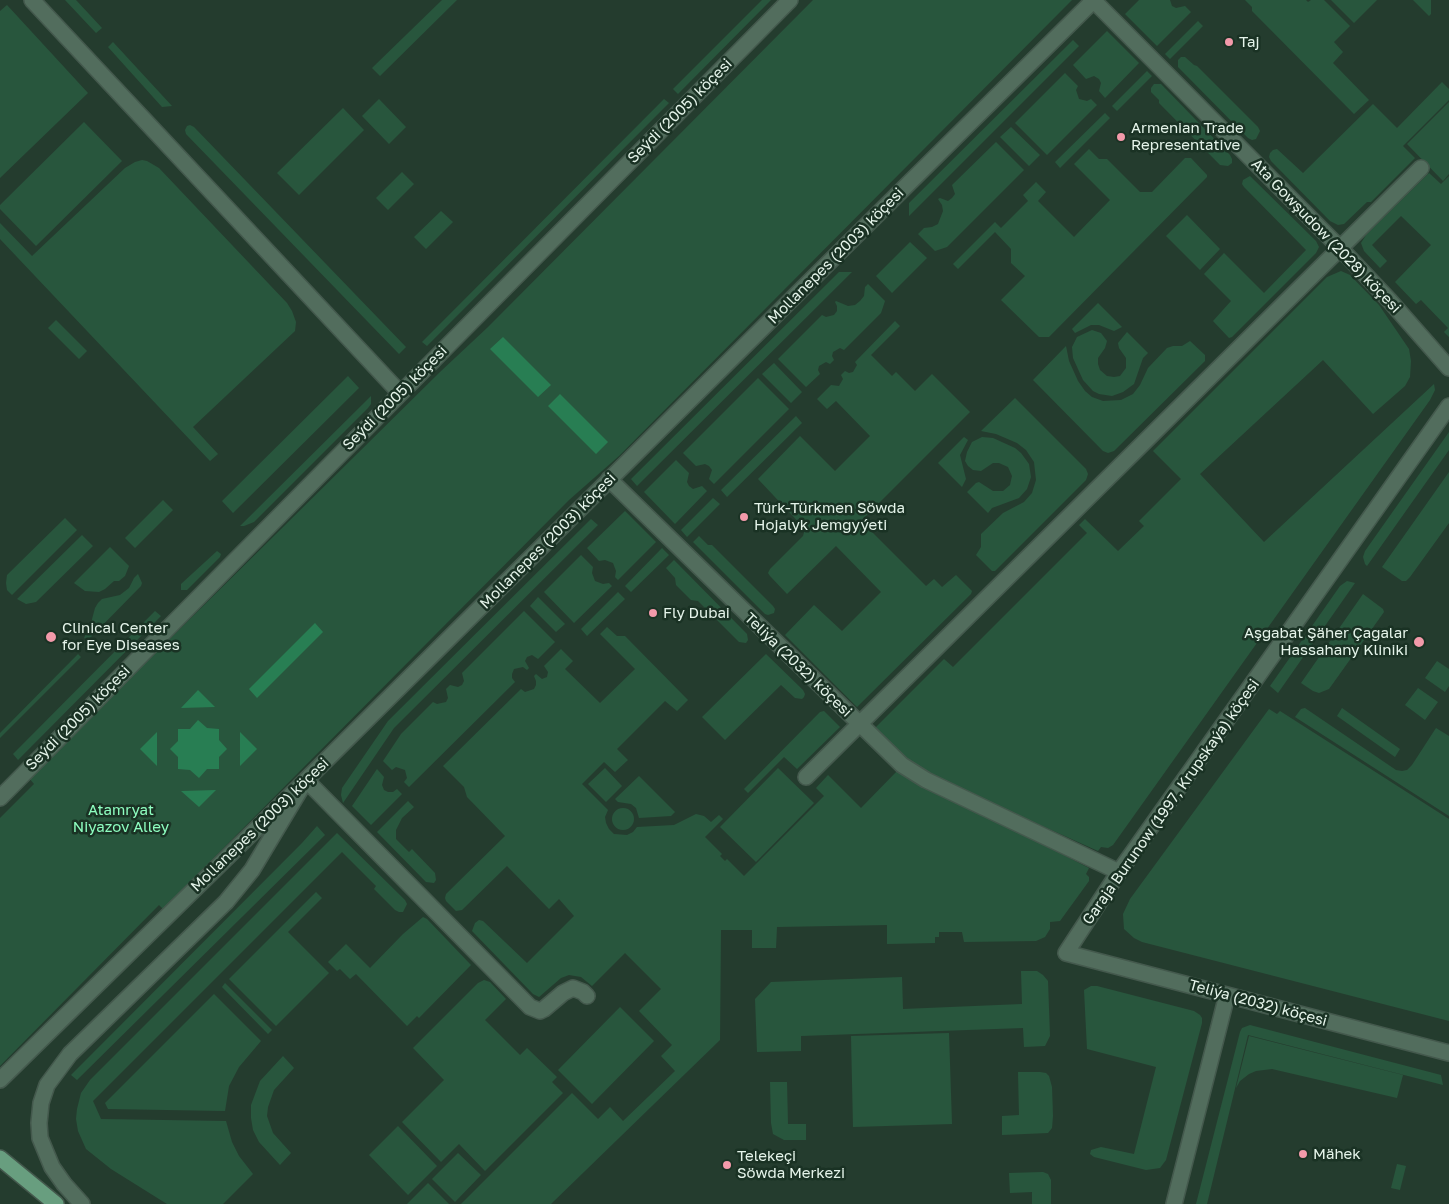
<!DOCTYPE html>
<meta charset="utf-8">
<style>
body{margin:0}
canvas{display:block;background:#243c2e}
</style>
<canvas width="1449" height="1204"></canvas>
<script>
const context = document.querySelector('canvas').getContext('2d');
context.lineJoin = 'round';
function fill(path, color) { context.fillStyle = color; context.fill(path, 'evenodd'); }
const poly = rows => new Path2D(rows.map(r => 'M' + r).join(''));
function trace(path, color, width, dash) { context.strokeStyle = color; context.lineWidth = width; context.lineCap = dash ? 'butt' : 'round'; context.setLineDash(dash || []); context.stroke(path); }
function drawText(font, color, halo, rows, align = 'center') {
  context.font = font + ' "Golos Text",sans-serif'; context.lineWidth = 5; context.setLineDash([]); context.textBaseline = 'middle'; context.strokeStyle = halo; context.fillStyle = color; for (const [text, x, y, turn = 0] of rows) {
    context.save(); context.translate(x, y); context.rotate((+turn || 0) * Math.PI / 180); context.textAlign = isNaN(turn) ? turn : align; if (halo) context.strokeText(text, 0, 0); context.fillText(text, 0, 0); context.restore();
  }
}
fill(poly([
 [65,0,76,0,102,28,96,33],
 [442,0,457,0,380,76,372,68],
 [762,0,771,0,678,94,673,89],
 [813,0,1072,0,619,456,569,500,163,909,159,905,0,1066,0,818,34,784,29,778,440,372,488,327],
 [1139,0,1170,0,1172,6,1176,8,1185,6,1191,12,1157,46,1125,14],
 [1245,0,1306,0,1308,2,1311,0,1324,0,1350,26,1334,42,1343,52,1333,63,1369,100,1354,114,1252,11,1252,7],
 [1331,0,1377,0,1354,23],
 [1413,0,1431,0,1431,14,1429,16],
 [7,5,88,93,0,178,0,11],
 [1198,21,1203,26,1170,59,1165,54],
 [1107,31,1139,63,1105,98,1099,91,1101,83,1099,79,1094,76,1086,79,1073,65],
 [1073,40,1079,46,909,216,909,203],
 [113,42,172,106,162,107,108,47],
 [1181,57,1185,57,1194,65,1197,66,1258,127,1260,131,1256,139,1252,140,1248,138,1178,67,1178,60],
 [1147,71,1152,76,1117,111,1112,106],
 [1065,73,1078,86,1076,90,1079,99,1087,101,1091,99,1097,105,1047,155,1015,123],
 [1442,82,1449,89,1449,100,1403,146,1415,158,1371,202,1367,202,1344,224,1338,225,1330,221,1271,161,1269,157,1270,153,1273,150,1277,149,1303,173,1373,104,1397,128],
 [1154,84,1161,84,1230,155,1232,159,1232,163,1228,166,1220,165,1159,103,1159,100,1151,92,1151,88],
 [379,99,406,127,389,144,362,116],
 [664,99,669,103,427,346,422,342],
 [1449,102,1449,174,1443,181,1407,144],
 [343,108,364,130,299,195,277,173],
 [1105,113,1110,118,1060,168,1055,162],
 [84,122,122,161,36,246,0,209,0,205],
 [190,125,194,127,406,347,399,354,186,134,185,130,187,126],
 [1011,127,1040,155,1029,166,1000,137],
 [996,142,1024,170,947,247,935,251,918,234,924,228,932,227,938,224,943,211,942,205,938,199,940,198,948,201,952,198,955,194,952,185],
 [1089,149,1099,159,1107,159,1140,192,1152,192,1185,158,1191,158,1207,175,1207,177,1049,337,1039,337,1001,300,1025,276,1011,263,1011,249,995,232,958,269,953,264,995,222,1001,228,1028,201,1023,195,1036,182,1046,192,1038,201,1074,237,1110,200,1074,164],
 [142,160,147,161,159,168,287,303,292,311,296,322,295,331,193,427,218,454,210,461,0,239,0,223,32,256,125,168,135,162],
 [402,172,414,184,388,210,376,198],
 [1429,173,1441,184,1449,176,1449,337,1444,332,1448,328,1421,300,1416,304,1395,282,1431,245,1401,216,1372,245,1387,261,1380,268,1364,251,1361,243,1366,235],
 [1250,176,1316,241,1319,247,1316,253,1232,337,1229,338,1213,321,1231,301,1204,274,1224,253,1264,293,1306,250,1244,187,1242,184,1243,180],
 [441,211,453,222,426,249,414,237],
 [1187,215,1220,249,1200,270,1166,236],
 [910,242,927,258,892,293,876,276],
 [1341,271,1350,275,1379,305,1409,349,1411,361,1410,377,1405,386,1373,414,1323,360,1200,474,1264,542,1434,384,1435,390,1430,400,1113,845,1108,848,1101,847,1098,851,929,775,907,760,875,728,944,659,953,667,1087,533,1079,525,1085,519,1118,551,1144,526,1139,521,1181,479,1153,451,1327,277],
 [839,272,852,272,637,486,631,479],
 [868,284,885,301,881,313,844,350,840,348,833,352,832,356,834,360,830,364,826,362,819,366,818,370,820,374,806,387,778,359,822,315,826,317,834,315,837,311,837,306,835,302,836,301,848,306,855,305,860,301,864,296,865,287],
 [1098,303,1122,327,1114,331,1099,325,1091,325,1075,333,1072,329],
 [56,320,87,351,79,359,48,328],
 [895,321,900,326,871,355,892,376,896,372,915,391,932,374,970,412,861,521,926,586,934,579,942,587,956,575,972,591,971,594,857,707,785,635,814,605,842,631,881,592,836,546,787,594,770,576,768,573,770,569,803,536,805,529,758,479,800,436,835,471,870,436,836,401,827,409,817,399,831,385,839,386,843,379,841,375,845,371,849,373,853,372,857,365,855,362],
 [1092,330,1101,333,1107,341,1105,348,1098,358,1098,364,1100,370,1107,376,1114,377,1120,376,1126,368,1126,358,1119,348,1118,343,1127,332,1148,353,1143,358,1134,384,1123,392,1112,396,1099,394,1093,391,1083,380,1073,358,1072,347,1077,337],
 [1190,341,1205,355,1205,361,1114,451,1108,453,1103,451,1033,380,1066,346,1069,361,1078,381,1085,391,1092,397,1103,401,1121,400,1133,394,1140,385,1148,368,1167,348,1173,346,1182,346],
 [774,363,802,392,791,403,762,374],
 [348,376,359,388,233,513,222,501],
 [758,378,789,409,714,484,709,479,712,470,709,466,705,464,696,466,683,453],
 [371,396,371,404,368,408,254,522,244,526,240,526],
 [1015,398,1086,469,1088,474,1086,480,995,571,992,571,976,555,981,547,981,534,1003,513,1024,502,1032,493,1036,480,1034,462,1026,450,1017,443,996,434,981,431],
 [796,416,802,423,727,497,721,490],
 [1449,432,1449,450,1367,566,1365,564,1363,557,1365,551],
 [964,437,968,440,960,455,966,479,962,487,938,463],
 [982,437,993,438,1015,448,1021,453,1029,464,1031,477,1027,489,1019,498,992,508,988,513,967,492,976,483,979,482,993,491,1003,491,1010,485,1012,476,1008,467,999,463,993,463,981,471,973,470,968,466,965,461,967,452,972,442],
 [676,460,689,473,687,482,689,486,693,489,702,486,707,491,675,524,644,492],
 [1449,472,1449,523,1410,577,1406,581,1402,581,1382,567],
 [713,498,720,504,687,537,681,530],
 [163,500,173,510,135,548,125,538],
 [625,511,656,542,618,580,615,577,616,571,613,563,605,560,599,561,587,548],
 [65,518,77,530,12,595,7,590,6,583,7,575],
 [591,519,598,525,394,728,343,803,341,795,342,788,388,721],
 [82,535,93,546,36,602,26,604,17,599],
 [699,536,708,545,712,545,773,606,775,609,774,613,768,615,765,614,693,542],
 [110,547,129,566,125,576,119,581,114,581,105,589,99,592,85,591,74,583],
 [662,548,669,555,631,592,625,586],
 [217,551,221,554,220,557,187,590,181,590,181,584],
 [581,555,593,567,592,573,595,581,603,584,609,583,612,586,574,623,544,592],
 [674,560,747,634,748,640,746,643,739,642,698,601,691,600,676,585,675,578,666,568],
 [138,574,142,583,141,586,88,640,84,638,91,623,95,608,98,603,102,599,120,595,129,588,134,578],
 [1347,581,1355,583,1278,693,1270,686,1340,586],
 [618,592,625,599,587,636,581,629],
 [1363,594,1383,609,1384,612,1329,689,1319,693,1313,691,1301,683],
 [538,597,565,624,556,632,530,606],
 [155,611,161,616,18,760,13,754],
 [524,611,555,642,538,659,532,655,527,657,525,661,529,668,527,670,523,667,514,669,512,674,512,678,515,682,409,787,404,782,407,778,405,770,396,767,392,770,383,761,401,734,433,702,437,704,446,702,448,698,446,689,450,685,458,687,462,685,464,681,462,673],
 [607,627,617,636,625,636,688,700,677,711,665,701,617,749,628,760,615,772,604,762,582,784,608,810,605,817,606,823,609,829,614,834,627,835,633,832,637,827,674,825,696,814,704,816,711,822,719,815,723,819,705,837,722,854,720,856,725,861,727,859,744,876,824,796,816,788,828,775,861,808,899,769,920,782,1089,868,1086,874,1089,877,1089,881,1060,921,1050,922,1050,929,1045,937,1036,941,964,942,962,932,939,932,939,937,935,937,935,943,887,944,887,925,777,927,776,948,752,948,752,930,721,930,720,1040,551,1204,461,1204,572,1093,598,1119,610,1107,623,1121,675,1071,661,1056,672,1045,639,1011,661,989,625,953,592,986,581,977,569,975,561,978,539,997,533,994,472,931,475,923,479,920,483,921,527,963,574,916,559,899,549,909,507,866,462,910,456,911,446,901,445,898,446,894,505,836,467,797,464,787,443,766,521,689,525,692,534,689,536,685,536,681,534,676,536,674,542,679,547,677,548,672,544,666,561,649,573,661,565,669,600,703,635,669,600,634],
 [78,654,81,657,0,738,0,733],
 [766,654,803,690,805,694,804,697,802,699,795,698,781,685,725,740,702,717],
 [1437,661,1449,669,1449,686,1445,692,1425,678],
 [1418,688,1438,702,1425,720,1405,705],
 [1305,708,1396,770,1402,771,1407,770,1412,765,1436,728,1449,736,1449,816,1295,717,1301,709],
 [1342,708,1400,749,1395,757,1337,716],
 [1269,709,1277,714,1280,711,1449,819,1449,1021,1142,942,1134,938,1124,929,1123,914,1130,899],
 [824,711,840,727,797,769,784,757,748,793,744,789,820,712],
 [605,768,622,786,606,802,588,784],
 [778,768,814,803,756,862,720,827],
 [377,769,384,777,382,785,384,790,388,792,393,792,397,789,402,794,371,825,352,806],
 [639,776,675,812,671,816,639,818,636,808,631,804,618,802,615,799],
 [408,801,414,807,402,818,396,830,396,839,409,852,412,849,435,873,436,880,434,883,426,882,377,832],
 '612 819a11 11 0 1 1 22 0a11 11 0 1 1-22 0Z',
 [317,826,325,835,77,1080,71,1075,302,843],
 [337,833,405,900,407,904,403,912,399,912,395,910,374,889,376,886,342,852,93,1101,101,1119,226,1121,232,1142,239,1156,253,1174,223,1204,167,1204,111,1169,86,1149,78,1131,76,1119,77,1109,81,1093,90,1080],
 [316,892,322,898,288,932,329,973,276,1026,229,979],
 [423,917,427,919,471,965,419,1018,417,1016,407,1026,356,974,350,979,340,969,337,971,328,962,346,944,370,968,403,934],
 [1021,971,1037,971,1043,975,1048,981,1050,1036,1045,1046,1024,1047,1023,1028,801,1036,801,1051,757,1052,755,999,771,982,902,977,903,1009,1022,1004],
 [484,980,490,982,506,999,485,1020,520,1055,527,1048,557,1077,552,1082,563,1093,485,1171,459,1144,441,1162,402,1122,444,1080,413,1048,478,983],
 [225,983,272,1030,268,1034,222,987],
 [1091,986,1097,986,1194,1011,1200,1015,1202,1018,1202,1023,1166,1160,1160,1168,1146,1170,1094,1157,1090,1154,1091,1150,1101,1147,1134,1154,1156,1067,1087,1049,1084,990],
 [214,994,261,1041,239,1067,229,1086,225,1111,108,1109,105,1103],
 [620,1007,654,1041,592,1104,558,1070],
 [1250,1025,1441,1075,1443,1085,1248,1035,1207,1204,1196,1204,1240,1032,1242,1028],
 [949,1033,952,1124,853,1127,851,1036],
 [1249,1036,1403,1075,1397,1098,1272,1069,1256,1071,1249,1074,1240,1081,1236,1088],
 [283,1056,294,1068,274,1090,268,1107,267,1116,273,1133,291,1153,280,1165,259,1142,253,1130,251,1118,251,1105,260,1081],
 [1018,1072,1040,1072,1046,1073,1049,1076,1052,1087,1053,1116,1052,1128,1048,1133,1002,1135,1002,1116,1019,1115],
 [770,1082,787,1082,788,1124,806,1124,806,1140,784,1140,773,1134,771,1123],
 [398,1126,437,1166,408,1195,369,1155],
 [458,1153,481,1175,455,1202,432,1179],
 [1397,1164,1406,1166,1400,1190,1391,1188],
 [1043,1172,1048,1174,1051,1180,1051,1204,1032,1204,1032,1192,1010,1193,1009,1173],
 [428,1183,449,1204,407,1204]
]), '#28563d');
fill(poly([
 [503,337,551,385,538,397,490,349],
 [560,394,608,442,596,454,548,406],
 [315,623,323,632,257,698,249,689],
 [198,690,215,707,181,708],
 [198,720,207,728,219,729,219,740,227,749,219,757,219,769,207,769,199,778,190,770,178,769,178,757,170,749,178,741,178,729,190,729],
 [157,732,157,766,140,749],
 [240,732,257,749,240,766],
 [216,790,199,807,181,791]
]), '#287e53');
const minor = poly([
 [32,0,400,393],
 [1094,1,1340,248,1390,301,1449,368],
 [1449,406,1119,872,1066,953,1449,1053],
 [609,479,902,765,926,780,1119,872],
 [806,777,1421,168],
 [0,798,790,0],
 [0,1080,306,780,1094,0],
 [82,1204,64,1184,52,1167,40,1138,39,1123,41,1103,47,1085,70,1054,226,902,252,870,306,780,530,1007,540,1011,544,1009,563,993,573,988,583,992,587,996],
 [1174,1204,1227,995]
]);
const major = poly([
 [0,1158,56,1204]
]);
trace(minor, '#44594d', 18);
trace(major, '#44594d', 18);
trace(minor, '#526d5d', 15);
trace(major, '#689e7f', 15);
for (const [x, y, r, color] of [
 [1229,42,5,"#f39aaa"],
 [1121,137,5,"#f39aaa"],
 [744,517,5,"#f39aaa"],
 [653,613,5,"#f39aaa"],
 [51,637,6,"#f39aaa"],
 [1419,642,6,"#f39aaa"],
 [1303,1154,5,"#f39aaa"],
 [727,1165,5,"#f39aaa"]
]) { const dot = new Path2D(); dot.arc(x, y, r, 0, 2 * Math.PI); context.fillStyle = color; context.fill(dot); trace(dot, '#1a3224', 2); }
drawText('15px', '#e5f4ea', '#1a3224', [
 ["Taj",1239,42],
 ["Armenian Trade",1131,128],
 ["Representative",1131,145],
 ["Türk-Türkmen Söwda",754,508],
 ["Hojalyk Jemgyýeti",754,525],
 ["Fly Dubai",663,613],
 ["Clinical Center",62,628],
 ["for Eye Diseases",62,645],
 ["Aşgabat Şäher Çagalar",1408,633,"right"],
 ["Hassahany Kliniki",1408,650,"right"],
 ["Mähek",1313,1154],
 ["Telekeçi",737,1156],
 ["Söwda Merkezi",737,1173]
], 'left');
drawText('15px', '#e5f4ea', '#1a3224', [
 ["Seýdi (2005) köçesi",680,111,-45],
 ["Ata Gowşudow (2028) köçesi",1326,236,46],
 ["Mollanepes (2003) köçesi",836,256,-45],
 ["Seýdi (2005) köçesi",395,398,-45],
 ["Mollanepes (2003) köçesi",548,541,-45],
 ["Teliýa (2032) köçesi",798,665,44],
 ["Seýdi (2005) köçesi",78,718,-45],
 ["Garaja Burunow (1997, Krupskaýa) köçesi",1171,802,-55],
 ["Mollanepes (2003) köçesi",260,825,-44],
 ["Teliýa (2032) köçesi",1258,1003,15]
]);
drawText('15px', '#8efec0', '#1a3224', [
 ["Atamryat",121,810],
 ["Niyazov Alley",121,827]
]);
</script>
